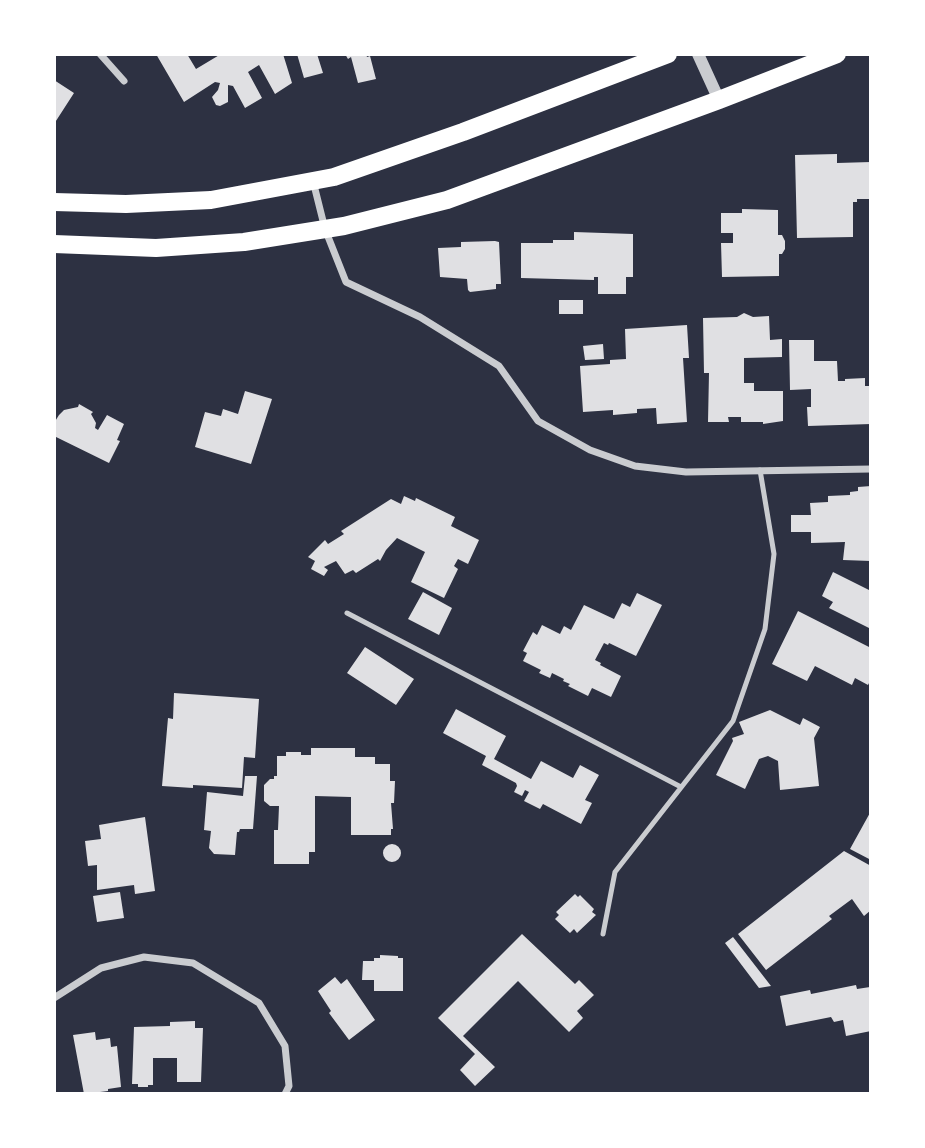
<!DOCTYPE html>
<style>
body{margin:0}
#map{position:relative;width:925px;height:1148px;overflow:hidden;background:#2d3142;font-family:Karla,sans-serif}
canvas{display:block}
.frame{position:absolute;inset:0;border:56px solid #fff;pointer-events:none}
</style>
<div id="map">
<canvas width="925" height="1148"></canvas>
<div class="frame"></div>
</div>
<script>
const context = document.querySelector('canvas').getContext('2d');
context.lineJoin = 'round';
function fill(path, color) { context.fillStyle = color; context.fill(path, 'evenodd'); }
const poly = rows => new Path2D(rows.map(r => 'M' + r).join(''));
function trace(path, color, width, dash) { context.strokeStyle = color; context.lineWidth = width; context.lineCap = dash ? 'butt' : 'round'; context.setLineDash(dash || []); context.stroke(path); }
fill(poly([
 [156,54,187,54,196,69,221,54,283,54,292,83,275,94,259,65,248,72,262,98,245,108,233,86,228,85,228,102,220,106,216,105,212,97,218,90,220,83,215,82,184,102],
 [297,54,317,54,323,73,304,78],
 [345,54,366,54,367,57,370,56,376,79,358,83,351,57,348,59],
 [54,80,74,93,54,124],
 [837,154,837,163,871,162,871,199,857,199,857,202,853,202,853,237,797,238,795,155],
 [742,209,778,210,778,235,782,235,785,241,785,249,782,254,779,254,779,276,722,277,721,243,733,243,733,233,721,233,721,213,742,213],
 [574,232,633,234,633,277,626,277,626,294,598,294,598,277,594,277,594,280,521,278,521,243,553,243,553,240,574,240],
 [495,241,499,242,501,284,496,284,496,289,470,292,468,290,467,279,440,277,438,248,461,247,461,242],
 [559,300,583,300,583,314,559,314],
 [744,313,753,317,769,316,770,340,782,339,782,357,744,358,744,383,754,383,754,391,783,391,783,421,763,424,763,422,741,422,741,417,728,417,729,422,708,422,709,373,704,373,703,318,737,317],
 [687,325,689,358,683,358,687,422,657,424,656,408,637,409,637,413,613,415,613,410,583,412,580,366,610,364,610,360,626,359,625,329],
 [789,340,814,340,814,361,837,361,838,381,845,381,845,379,865,378,865,386,871,386,871,424,808,426,807,407,811,407,811,389,790,390],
 [603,344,604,359,585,360,583,346],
 [245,391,272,399,251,464,195,447,205,412,221,416,223,409,238,414],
 [79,404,93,412,91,414,96,423,95,428,98,430,107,415,124,424,117,440,120,441,109,463,54,436,54,423,59,415,64,410,78,407],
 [871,486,871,561,843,560,845,542,811,543,811,532,791,532,791,515,811,515,810,503,828,502,828,496,850,495,850,492,858,491,858,487],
 [404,496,415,501,416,498,455,517,451,526,479,540,468,564,458,559,454,566,458,569,444,598,411,582,425,552,397,538,386,550,380,561,378,559,356,573,353,570,345,574,336,561,324,567,328,570,324,576,311,569,315,561,308,557,325,540,328,544,344,534,341,531,391,499,401,504],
 [833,572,871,591,871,629,829,608,833,602,822,596],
 [423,592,452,608,439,635,408,619],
 [637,593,662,605,636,656,609,643,608,645,604,643,595,660,601,663,600,665,621,676,611,697,592,688,588,696,568,686,570,684,563,681,564,679,552,673,550,678,539,673,541,670,523,661,527,653,523,651,533,632,537,635,542,625,560,634,564,626,571,630,584,605,614,619,622,603,630,607],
 [798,611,871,648,871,679,868,685,855,678,852,685,815,666,807,681,772,664],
 [365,647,414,679,396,705,347,673],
 [174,693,259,699,255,758,244,757,242,788,193,785,193,788,162,786,168,718,173,719],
 [456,709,506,736,494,759,531,779,541,761,573,778,580,765,599,775,585,800,592,803,581,824,543,804,540,809,524,801,529,792,525,790,522,796,514,792,517,786,516,783,482,765,486,756,443,733],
 [770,710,800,725,803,718,820,727,814,738,819,786,780,790,778,761,768,756,759,759,745,789,716,775,733,741,732,738,744,734,739,722],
 [311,748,355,748,355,757,375,757,375,764,390,764,390,781,395,781,394,803,391,803,393,829,391,829,391,835,351,835,351,797,315,796,315,852,309,852,309,864,274,864,274,830,278,830,279,806,270,806,264,801,264,785,270,779,274,779,274,776,277,776,277,756,286,756,286,752,301,752,301,755,311,755],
 [245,776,257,776,253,829,240,829,239,832,237,832,235,855,214,854,209,848,211,831,204,830,207,792,243,796],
 [871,811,871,860,850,849],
 [145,817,155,891,135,894,134,885,97,890,97,865,88,866,85,841,101,839,99,825],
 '383 853a9 9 0 1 1 18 0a9 9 0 1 1-18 0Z',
 [844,851,871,866,871,910,864,916,852,899,829,916,832,919,766,970,738,934],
 [120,892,124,918,97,922,93,896],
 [575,894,578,897,580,895,594,909,592,912,596,915,577,933,574,929,570,933,555,919,559,915,556,912],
 [522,934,575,984,579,980,594,995,577,1011,583,1018,569,1032,518,981,463,1036,495,1067,475,1086,460,1070,475,1054,438,1018],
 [733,937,771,986,759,988,725,943],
 [380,955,398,956,398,958,403,958,403,991,374,991,374,980,362,980,363,961,374,961,374,958,380,958],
 [335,977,341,984,347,979,375,1020,349,1040,329,1013,331,1011,318,991],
 [856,985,857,989,870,987,871,1031,846,1036,843,1020,834,1022,831,1017,786,1026,780,996,810,990,811,994],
 [195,1021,195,1028,203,1028,201,1082,177,1082,177,1058,153,1058,153,1085,148,1085,148,1087,138,1087,138,1084,132,1084,134,1027,170,1026,170,1022],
 [95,1032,96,1040,110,1038,111,1047,117,1046,121,1087,108,1089,108,1091,84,1094,73,1035]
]), '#e0e0e3');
trace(poly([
 [347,613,681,787],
 [603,934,615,872,733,721,765,629,774,554,760,470]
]), '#caccd0', 5);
trace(poly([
 [100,54,124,81],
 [313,181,325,229,346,282,420,317,499,366,538,421,590,450,635,466,686,472,871,469],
 [54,998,101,968,144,957,193,963,259,1003,285,1046,289,1086,285,1094]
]), '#caccd0', 7);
trace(poly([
 [698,54,719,100]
]), '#caccd0', 12);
trace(poly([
 [54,202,126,204,211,200,334,177,463,132,668,54],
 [54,244,156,248,244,242,344,226,447,200,719,100,837,54]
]), '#fff', 18);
</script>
